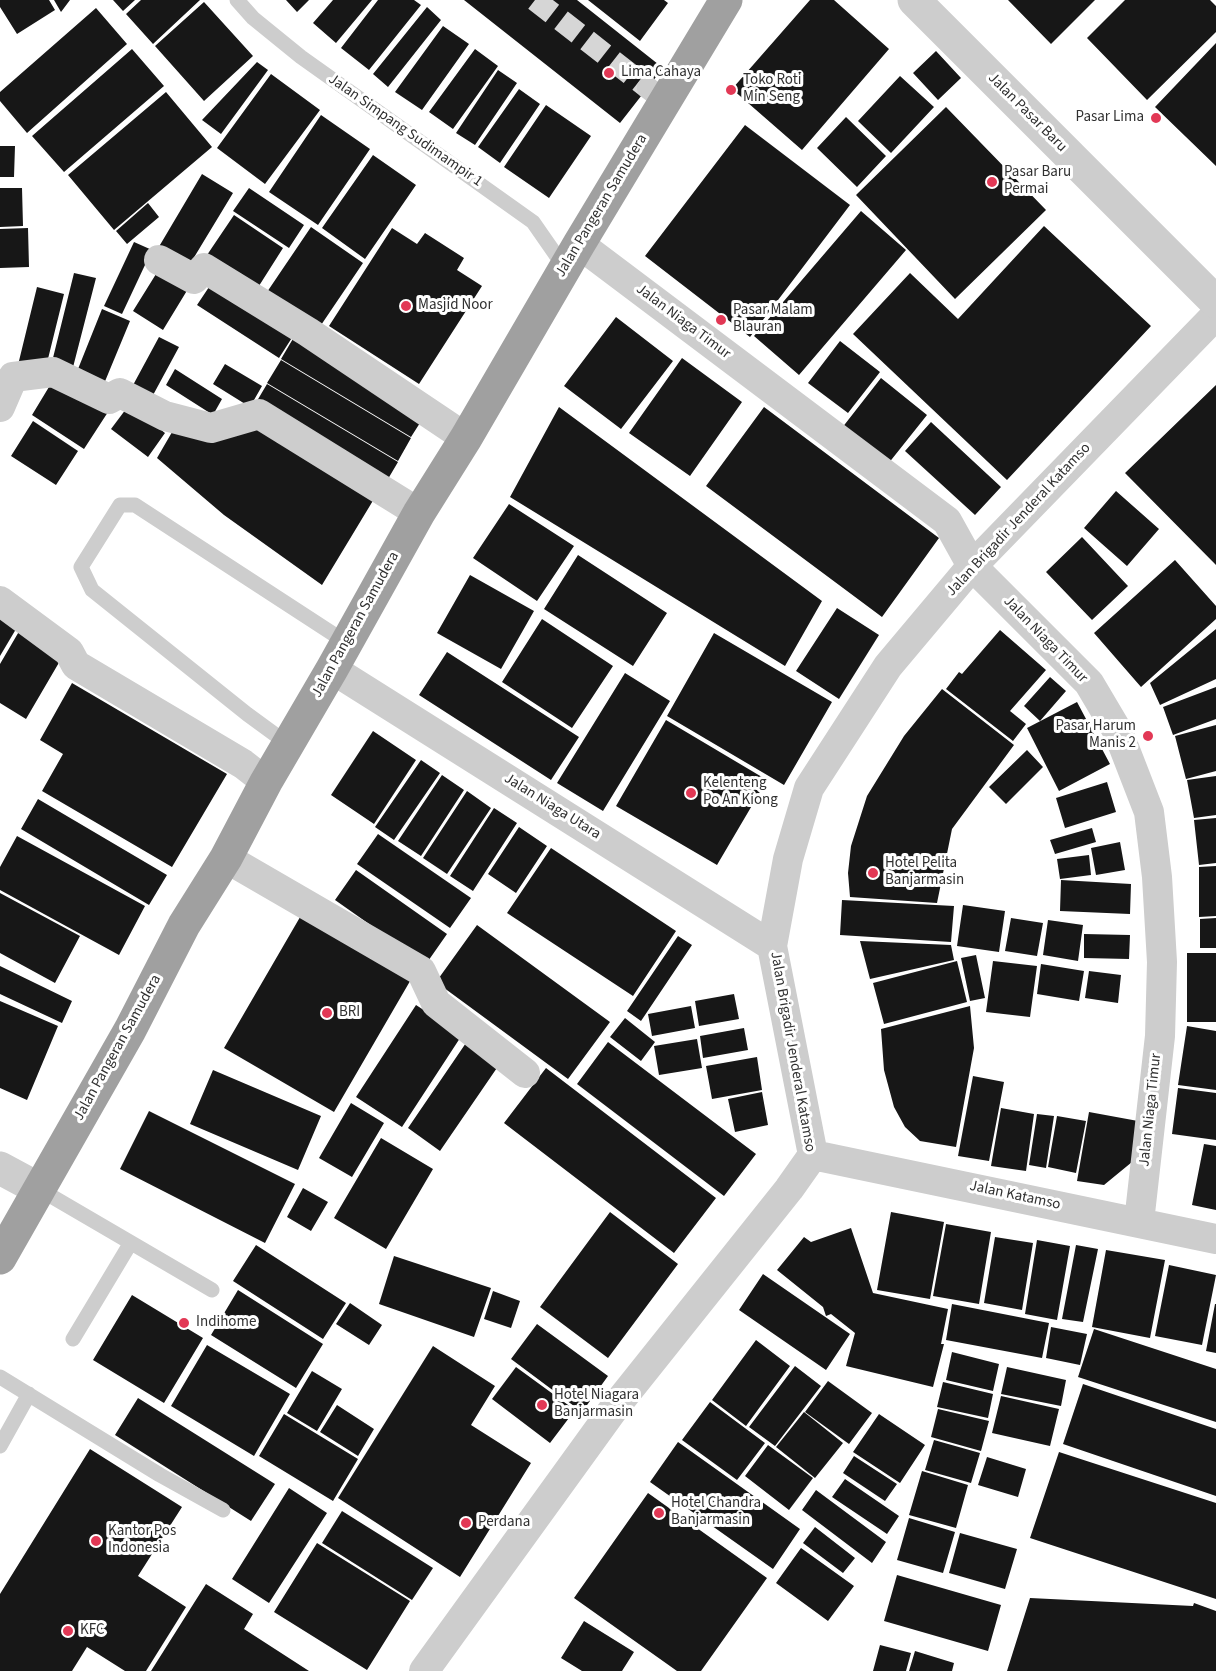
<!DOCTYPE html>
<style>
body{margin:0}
canvas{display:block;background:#fff}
</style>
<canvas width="1216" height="1671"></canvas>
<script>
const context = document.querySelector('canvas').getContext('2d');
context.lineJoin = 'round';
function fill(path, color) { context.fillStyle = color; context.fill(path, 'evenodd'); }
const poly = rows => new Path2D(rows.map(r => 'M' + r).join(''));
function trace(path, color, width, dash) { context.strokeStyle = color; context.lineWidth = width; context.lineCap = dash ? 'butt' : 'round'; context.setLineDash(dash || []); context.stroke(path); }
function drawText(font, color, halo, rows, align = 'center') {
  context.font = font + ' "Source Sans 3",sans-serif'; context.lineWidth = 6; context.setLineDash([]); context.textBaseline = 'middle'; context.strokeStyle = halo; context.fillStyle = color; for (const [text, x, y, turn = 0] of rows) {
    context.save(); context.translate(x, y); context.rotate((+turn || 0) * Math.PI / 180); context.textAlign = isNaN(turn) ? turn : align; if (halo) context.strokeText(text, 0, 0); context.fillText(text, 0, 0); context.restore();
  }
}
fill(poly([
 [0,0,49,0,55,10,17,34,0,7],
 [54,0,70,0,61,12],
 [113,0,135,0,123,11],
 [141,0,200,0,153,44,126,14],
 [286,0,309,0,297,12],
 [333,0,372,0,336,43,313,23],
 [378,0,414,0,421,5,369,70,341,48],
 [464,0,577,0,663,68,620,123],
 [588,0,664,0,668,3,640,41],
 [810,0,834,0,889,49,802,150,732,89],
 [1008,0,1095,0,1051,44],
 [1125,0,1210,0,1216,6,1216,32,1147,100,1087,38],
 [204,2,253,56,204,101,155,46],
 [427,7,441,20,388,87,373,74],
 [96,8,127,44,27,133,0,101,0,92],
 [443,26,469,44,422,110,395,92],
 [1216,43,1216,166,1155,107],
 [132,49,164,86,64,172,32,136],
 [475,49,498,66,453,129,429,112],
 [936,51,961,78,938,100,913,73],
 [257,62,268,70,221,134,202,120],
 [498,70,517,83,475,145,456,133],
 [271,74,320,110,265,184,217,148],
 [900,76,934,107,891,153,858,121],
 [519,89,540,104,500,163,478,147],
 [166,92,212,147,114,230,68,175],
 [546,105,591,136,549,198,504,167],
 [946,107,1046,210,955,299,856,195],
 [321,115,370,149,318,225,269,192],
 [846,117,886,156,857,187,817,148],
 [745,125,850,205,750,337,645,256],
 [0,146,15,146,14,177,0,177],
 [373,155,416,185,365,259,322,228],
 [202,174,233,193,187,269,157,250],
 [0,188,22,188,23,226,0,227],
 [249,188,304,225,289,248,233,211],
 [148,203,159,217,127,244,116,231],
 [861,211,906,250,799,375,754,336],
 [234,215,283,248,257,289,207,255],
 [1044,226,1151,326,1007,480,853,334,910,273,958,319],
 [311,227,363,263,317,331,265,295],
 [28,228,29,267,0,268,0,229],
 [392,228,417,244,425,233,464,258,457,270,482,286,419,384,329,326],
 [134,242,152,250,122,314,104,306],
 [161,266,191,284,163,330,133,311],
 [74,273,96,278,71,375,50,370],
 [213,281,295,333,279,358,197,305],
 [37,287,64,294,45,371,18,365],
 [102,309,130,321,101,391,74,379],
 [616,317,673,361,621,429,564,386],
 [159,337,179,347,152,397,132,387],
 [294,337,425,415,411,437,281,359],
 [840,341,880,372,848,413,808,383],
 [682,358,742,402,690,476,629,433],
 [281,360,411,438,398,461,267,383],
 [225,364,262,386,250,407,213,384],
 [175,369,222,399,213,415,166,385],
 [55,377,108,412,84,449,32,415],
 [881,378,927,415,884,469,838,433],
 [267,384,398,462,385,484,254,406],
 [1216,385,1216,565,1125,473],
 [129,405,165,433,148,457,111,429],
 [559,407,822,601,785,666,510,497],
 [764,407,939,538,882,617,706,486],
 [251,419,377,494,322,585,224,515,157,458,175,427],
 [33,421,78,451,56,485,11,456],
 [931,422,1001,487,975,515,905,451],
 [1116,491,1159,529,1127,566,1084,528],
 [509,504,574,546,537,601,473,558],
 [1082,537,1128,586,1092,620,1046,572],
 [578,555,667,613,633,666,544,609],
 [1175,560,1216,606,1216,619,1141,687,1094,633],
 [470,575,534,611,501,669,437,633],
 [837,608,879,635,839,699,796,671],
 [0,613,19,624,0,656],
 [542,619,613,666,572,728,502,682],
 [21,628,64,654,26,719,0,703,0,664],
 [1216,629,1216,679,1160,705,1150,683],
 [1000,630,1046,670,1010,711,1026,724,1013,741,946,689,959,672,962,674],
 [714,633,832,702,784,785,667,716],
 [447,652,579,737,551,780,419,695],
 [625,673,670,701,603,811,557,783],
 [1050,677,1066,691,1040,721,1024,706],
 [72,683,227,774,172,867,42,791,63,754,40,740],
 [1216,687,1216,719,1173,735,1163,707],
 [942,689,1014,745,952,829,937,903,850,897,848,873,851,846,867,796,904,736],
 [1077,702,1110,764,1059,791,1027,728],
 [666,720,767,780,717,865,616,806],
 [1216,725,1216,771,1186,779,1175,736],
 [373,731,416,760,374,824,331,795],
 [1027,750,1043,767,1006,804,989,787],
 [421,760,440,773,394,840,375,827],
 [442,775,464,790,421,856,398,841],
 [1216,776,1216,815,1194,818,1187,780],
 [1107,782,1116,812,1065,828,1056,798],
 [467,791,491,808,447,874,423,858],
 [38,799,167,875,149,905,21,829],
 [494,808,517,823,473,891,450,876],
 [1216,818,1216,863,1199,865,1194,820],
 [519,827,547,846,516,893,488,874],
 [1092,828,1096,842,1055,854,1050,840],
 [378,834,471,898,450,928,357,864],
 [17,836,145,906,119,955,0,890,0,867],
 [1120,842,1125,870,1096,875,1091,848],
 [551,848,676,931,633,996,507,913],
 [1089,855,1091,875,1060,879,1057,859],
 [1216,866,1216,916,1199,917,1199,867],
 [356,870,447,934,426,964,335,900],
 [1061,880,1131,884,1130,914,1060,911],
 [0,893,80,936,55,983,0,953],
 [842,900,954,906,951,942,840,935],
 [963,905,1005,911,999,952,957,946],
 [303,912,413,976,334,1112,224,1048],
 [1011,918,1043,923,1037,956,1005,951],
 [1216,918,1216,948,1200,948,1200,919],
 [1048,920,1083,925,1078,961,1043,955],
 [477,925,610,1022,568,1079,436,982],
 [1084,934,1130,935,1129,959,1084,958],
 [678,936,692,945,641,1021,627,1011],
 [860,941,951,945,954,960,870,979],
 [1187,953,1216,953,1216,1022,1187,1022],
 [976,955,985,998,970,1001,961,958],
 [957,961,967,1002,884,1024,873,983],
 [993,961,1037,966,1030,1017,986,1012],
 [1041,964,1084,971,1079,1001,1037,994],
 [0,966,72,1001,62,1023,0,994],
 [1089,971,1121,975,1118,1003,1085,998],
 [734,994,739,1019,699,1026,695,1001],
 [0,1001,58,1026,27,1100,0,1088],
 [416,1005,462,1035,402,1127,356,1097],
 [691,1006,695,1028,652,1036,648,1014],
 [970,1006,974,1048,956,1147,920,1141,905,1127,894,1107,884,1070,881,1029],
 [625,1018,655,1042,641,1061,610,1037],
 [1187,1026,1216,1031,1216,1090,1178,1085],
 [744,1028,748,1050,703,1058,700,1036],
 [697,1039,702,1068,659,1075,654,1046],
 [468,1040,501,1062,440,1151,408,1128],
 [608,1042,756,1154,724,1196,577,1084],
 [757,1057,762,1090,712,1099,706,1066],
 [546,1068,716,1198,674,1253,504,1123],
 [213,1070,321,1116,298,1170,190,1124],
 [973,1076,1004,1082,989,1161,958,1156],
 [1178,1088,1216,1093,1216,1140,1172,1134],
 [762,1092,768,1125,735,1132,728,1099],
 [351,1103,384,1123,352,1177,319,1158],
 [1001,1108,1034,1114,1026,1171,991,1166],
 [149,1111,295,1184,265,1243,120,1169],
 [1089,1112,1138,1121,1132,1162,1104,1185,1077,1181],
 [1037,1114,1054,1116,1046,1168,1029,1165],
 [1057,1116,1086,1121,1076,1173,1048,1167],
 [381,1138,433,1169,386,1249,334,1218],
 [1204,1144,1216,1146,1216,1210,1192,1205],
 [303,1188,328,1202,311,1231,287,1217],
 [610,1212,678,1264,608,1358,540,1307],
 [891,1212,944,1222,930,1299,877,1290],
 [946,1224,991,1232,979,1304,933,1296],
 [851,1228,873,1293,948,1309,941,1344,944,1344,933,1387,846,1366,855,1333,831,1314,826,1316,823,1307,777,1270,804,1237,811,1242],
 [995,1237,1033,1243,1022,1310,984,1303],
 [1037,1240,1070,1246,1057,1320,1025,1314],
 [256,1245,346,1303,323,1339,233,1281],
 [1076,1245,1098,1249,1083,1322,1062,1319],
 [1106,1250,1165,1260,1150,1338,1092,1327],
 [394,1256,491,1288,474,1337,379,1304],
 [1169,1265,1216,1275,1202,1345,1155,1336],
 [763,1274,850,1334,826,1370,739,1310],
 [238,1290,323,1344,296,1388,211,1335],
 [493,1291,520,1301,511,1328,484,1319],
 [132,1295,203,1338,164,1403,93,1360],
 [350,1303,382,1325,369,1345,336,1324],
 [952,1304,1049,1323,1042,1358,946,1340],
 [1215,1304,1216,1304,1216,1353,1206,1351],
 [537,1324,608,1376,582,1412,511,1359],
 [1051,1327,1087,1334,1080,1365,1046,1358],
 [1094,1329,1216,1369,1216,1422,1078,1377],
 [756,1340,790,1366,746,1426,712,1400],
 [207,1345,290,1394,254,1456,171,1406],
 [433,1346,495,1386,471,1425,531,1463,460,1577,338,1498],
 [952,1352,999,1364,993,1391,946,1380],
 [795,1366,821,1386,775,1446,749,1427],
 [516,1367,575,1410,550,1443,492,1399],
 [1007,1367,1066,1380,1061,1406,1001,1394],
 [312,1371,342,1389,317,1431,287,1413],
 [828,1381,872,1413,849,1444,805,1412],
 [943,1382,993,1394,988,1418,937,1407],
 [1083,1384,1216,1429,1216,1496,1063,1444],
 [1001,1396,1059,1409,1050,1446,992,1433],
 [138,1398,275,1484,251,1521,115,1435],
 [710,1402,765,1443,737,1480,682,1440],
 [337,1405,374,1429,358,1456,320,1432],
 [938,1409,989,1421,981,1451,931,1437],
 [804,1412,843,1443,815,1478,776,1447],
 [284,1414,358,1459,333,1501,259,1456],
 [879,1414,925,1445,900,1483,853,1452],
 [934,1440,980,1453,971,1483,925,1470],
 [678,1442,800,1529,773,1569,650,1482],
 [768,1445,813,1478,789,1510,745,1476],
 [90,1449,182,1507,138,1576,186,1607,146,1671,125,1671,87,1647,72,1671,0,1671,0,1594],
 [1059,1452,1216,1503,1216,1599,1030,1538],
 [854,1456,897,1484,885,1501,843,1473],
 [987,1457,1026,1469,1018,1497,978,1485],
 [922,1471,968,1485,956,1528,909,1515],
 [845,1479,899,1516,887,1534,832,1497],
 [289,1488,327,1513,269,1603,232,1579],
 [816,1490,886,1542,872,1563,802,1510],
 [648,1493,767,1578,701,1671,677,1671,574,1598],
 [342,1511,433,1568,412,1600,322,1543],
 [909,1518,955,1532,943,1573,897,1560],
 [815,1527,855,1558,843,1573,803,1543],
 [960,1533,1017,1549,1005,1589,949,1573],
 [317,1543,410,1601,367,1670,274,1612],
 [801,1548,854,1586,828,1621,776,1583],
 [897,1575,1001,1605,988,1651,884,1621],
 [206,1584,253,1614,244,1629,309,1671,151,1671],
 [1030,1598,1193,1606,1194,1603,1216,1611,1216,1671,1007,1671],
 [584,1621,634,1652,622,1671,582,1671,561,1658],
 [880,1645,911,1653,906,1671,873,1671],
 [915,1651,954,1663,952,1671,909,1671]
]), '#171717');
trace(poly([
 [535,0,648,88]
]), '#d6d6d6', 22, [22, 11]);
trace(poly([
 [237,0,253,18,301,57,533,222,565,268],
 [288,744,247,714,92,590,81,567,120,505,135,505,347,643],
 [39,1189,212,1290],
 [73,1339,130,1244],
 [0,1377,160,1475,223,1510],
 [0,1446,29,1394]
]), '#cdcdcd', 15);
trace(poly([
 [648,88,665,101]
]), '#cdcdcd', 22);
trace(poly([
 [579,244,947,521,972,566,1089,683,1118,732,1149,812,1157,877,1162,962,1160,1036,1139,1222],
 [159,260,194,279,204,268,308,332,466,438],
 [0,407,13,377,53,372,109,399,120,393,165,416,211,428,259,414,419,513],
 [0,601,69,652,76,665,243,764,266,782],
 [332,669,772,946],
 [226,858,421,971,436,1003,525,1073],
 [813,1155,1216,1239],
 [424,1671,615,1407,789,1189,813,1155,772,946,788,859,809,788,888,666,972,566,1216,315]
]), '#cdcdcd', 30);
trace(poly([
 [914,0,1216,302],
 [0,1168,39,1189]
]), '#cdcdcd', 33);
trace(poly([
 [0,1258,130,1030,184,925,226,858,266,782,332,669,419,513,466,438,579,244,726,0]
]), '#a0a0a0', 33);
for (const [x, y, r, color] of [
 [609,73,6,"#e23855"],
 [731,90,6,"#e23855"],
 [1156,118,6,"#e23855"],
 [992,182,6,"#e23855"],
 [406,306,6,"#e23855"],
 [721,320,6,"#e23855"],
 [1148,736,6,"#e23855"],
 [691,793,6,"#e23855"],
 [873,873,6,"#e23855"],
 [327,1013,6,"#e23855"],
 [184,1323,6,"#e23855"],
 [542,1405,6,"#e23855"],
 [659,1513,6,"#e23855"],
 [466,1523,6,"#e23855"],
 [96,1541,6,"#e23855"],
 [68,1631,6,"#e23855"]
]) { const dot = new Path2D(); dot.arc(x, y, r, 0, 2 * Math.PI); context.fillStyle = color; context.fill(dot); trace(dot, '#fff', 2); }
drawText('15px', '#303030', '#fff', [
 ["Lima Cahaya",621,73],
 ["Toko Roti",743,81],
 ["Min Seng",743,98],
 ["Pasar Lima",1144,118,"right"],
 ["Pasar Baru",1004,173],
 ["Permai",1004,190],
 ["Masjid Noor",418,306],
 ["Pasar Malam",733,311],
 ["Blauran",733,328],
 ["Pasar Harum",1136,727,"right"],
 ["Manis 2",1136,744,"right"],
 ["Kelenteng",703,784],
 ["Po An Kiong",703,801],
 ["Hotel Pelita",885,864],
 ["Banjarmasin",885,881],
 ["BRI",339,1013],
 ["Indihome",196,1323],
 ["Hotel Niagara",554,1396],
 ["Banjarmasin",554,1413],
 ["Hotel Chandra",671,1504],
 ["Banjarmasin",671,1521],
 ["Perdana",478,1523],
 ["Kantor Pos",108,1532],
 ["Indonesia",108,1549],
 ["KFC",80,1631]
], 'left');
drawText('15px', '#303030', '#fff', [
 ["Jalan Pasar Baru",1027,113,45],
 ["Jalan Simpang Sudimampir 1",405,131,35],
 ["Jalan Pangeran Samudera",602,206,-59],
 ["Jalan Niaga Timur",683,322,37],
 ["Jalan Brigadir Jenderal Katamso",1019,520,-47],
 ["Jalan Pangeran Samudera",356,625,-61],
 ["Jalan Niaga Timur",1045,640,46],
 ["Jalan Niaga Utara",552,807,32],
 ["Jalan Pangeran Samudera",118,1048,-61],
 ["Jalan Brigadir Jenderal Katamso",792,1052,80],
 ["Jalan Niaga Timur",1151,1110,-84],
 ["Jalan Katamso",1015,1196,12]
]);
</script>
